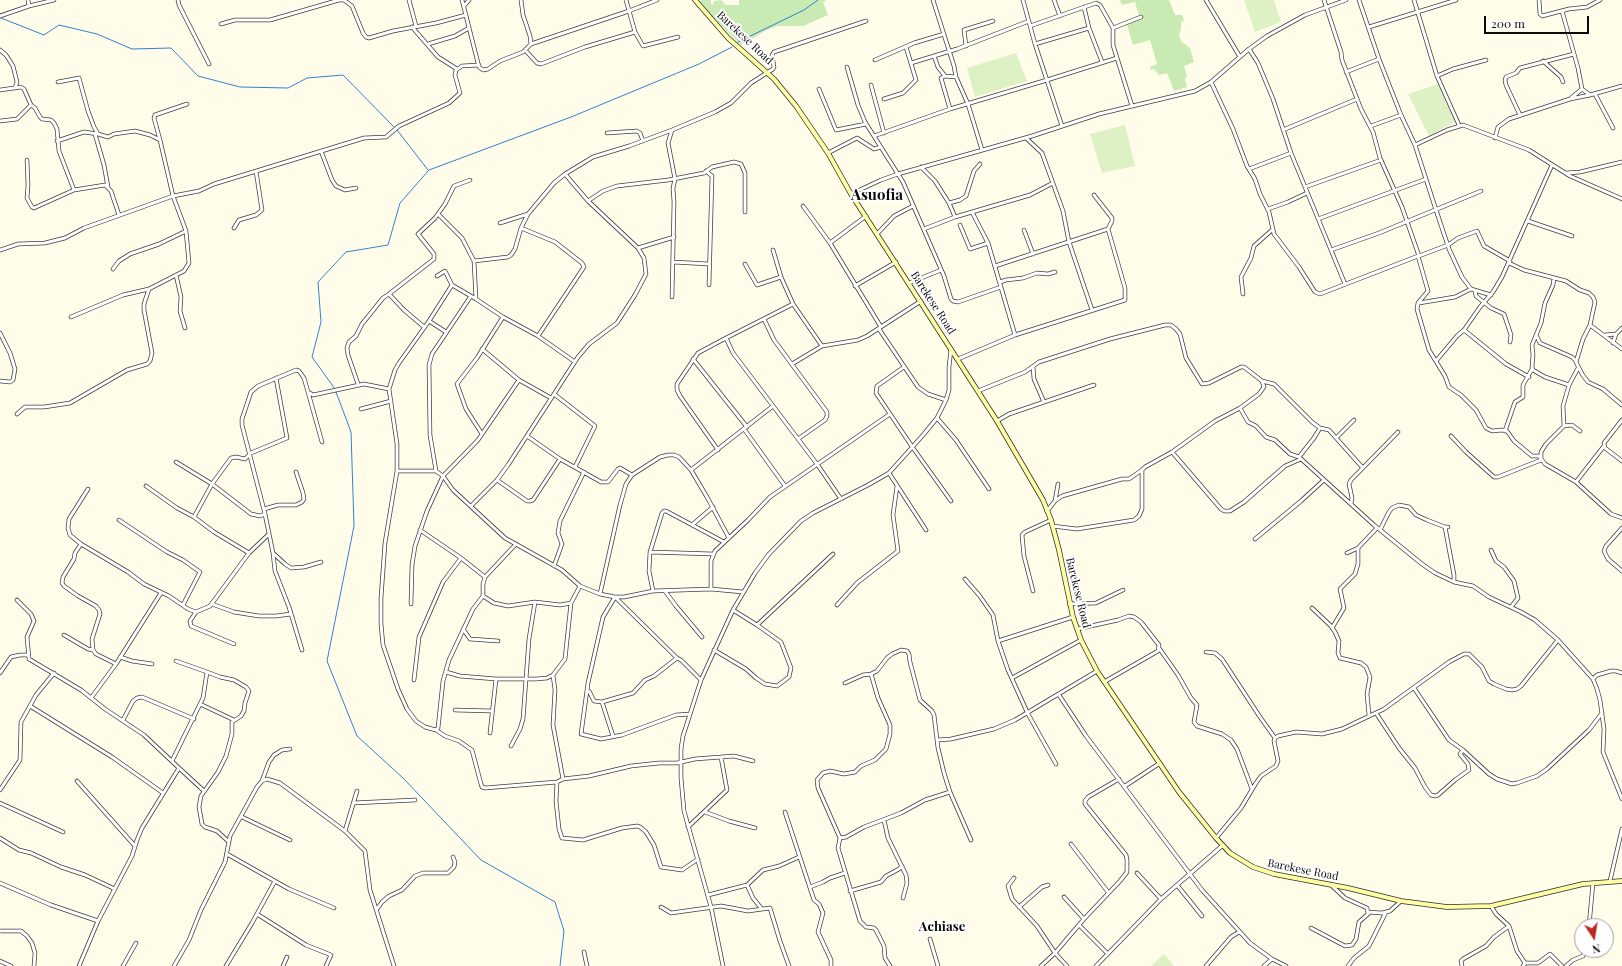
<!DOCTYPE html>
<style>
body{margin:0}
#map{position:relative;width:1622px;height:966px;overflow:hidden;background:#fffdea;font-family:"Playfair Display",serif}
canvas{display:block}
.north{position:absolute;left:1574px;top:918px;width:40px;height:40px;box-sizing:border-box;background:#fff;border:1px solid #9d9d9d;border-radius:50%;rotate:168deg;font-size:11px;font-weight:700;line-height:16px;text-align:center;color:#0b0b0b}
.north::after{content:'';display:block;margin:auto;width:14px;height:18px;background:#bf2820;clip-path:polygon(50% 0,100% 100%,50% 72%,0 100%)}
.scale{position:absolute;left:1484px;top:16px;width:105px;height:18px;box-sizing:border-box;border:2px solid #0b0b0b;border-top:0;padding-left:5px;font-size:12px;line-height:14px;white-space:nowrap;color:#0b0b0b;-webkit-text-stroke:3px #fff;paint-order:stroke}
</style>
<div id="map">
<canvas width="1622" height="966"></canvas>
<div class="north">N</div>
<div class="scale">200 m</div>
</div>
<script>
const context = document.querySelector('canvas').getContext('2d');
context.lineJoin = 'round';
function fill(path, color) { context.fillStyle = color; context.fill(path, 'evenodd'); }
const poly = rows => new Path2D(rows.map(r => 'M' + r).join(''));
function trace(path, color, width, dash) { context.strokeStyle = color; context.lineWidth = width; context.lineCap = dash ? 'butt' : 'round'; context.setLineDash(dash || []); context.stroke(path); }
function drawText(font, color, halo, rows, align = 'center') {
  context.font = font + ' "Playfair Display",serif'; context.lineWidth = 4; context.setLineDash([]); context.textBaseline = 'middle'; context.strokeStyle = halo; context.fillStyle = color; for (const [text, x, y, turn = 0] of rows) {
    context.save(); context.translate(x, y); context.rotate((+turn || 0) * Math.PI / 180); context.textAlign = isNaN(turn) ? turn : align; if (halo) context.strokeText(text, 0, 0); context.fillText(text, 0, 0); context.restore();
  }
}
fill(poly([
 [702,0,711,0,711,4,713,5,714,1,721,0,726,5,739,5,739,0,827,0,823,2,828,15,803,26,777,26,765,31,741,45,709,13,700,1],
 [1120,0,1169,0,1175,15,1182,15,1184,20,1181,22,1181,29,1179,35,1181,41,1190,48,1194,62,1184,66,1187,76,1185,79,1187,87,1174,91,1167,73,1159,75,1154,69,1151,70,1150,67,1157,64,1150,40,1133,45,1127,25,1140,19,1135,2,1122,5]
]), '#caeab3');
fill(poly([
 [1244,0,1274,0,1281,22,1255,32],
 [1016,53,1027,81,975,97,967,68],
 [1438,84,1455,122,1429,136,1408,94],
 [1125,125,1135,166,1102,173,1090,134],
 [1164,954,1174,966,1151,966]
]), '#ddf1c5');
trace(poly([
 [1,18,44,35,59,25,97,34,132,49,171,48,198,76,240,87,288,88,307,78,343,75,395,128],
 [738,42,804,10,818,0],
 [397,130,428,170],
 [335,389,312,357,321,322,318,282,346,252,388,245,400,203,429,170,571,117,699,64,732,47],
 [336,392,351,432,354,526,327,661,357,736,403,778,481,860,555,902,564,931,560,966]
]), '#3181d1', 1);
const street = poly([
 [178,0,179,5,209,64],
 [409,0,416,26],
 [462,0,479,67,483,70,488,69,500,61,523,52,531,44,629,11,657,0],
 [521,0,523,15,530,36,531,44],
 [626,0,635,32,643,46,678,37],
 [933,0,954,66,956,77,968,104,982,150],
 [1023,0,1035,44,1062,126],
 [1054,0,1060,16],
 [1206,0,1240,57],
 [1324,0,1341,52,1342,60,1361,109,1373,132,1380,158,1402,207,1419,256,1448,245,1458,238,1477,231,1484,246,1510,261],
 [1359,0,1379,59,1401,115,1415,145,1436,210,1449,249,1462,277,1471,289,1491,295],
 [1414,0,1437,76,1459,125],
 [1539,0,1540,14,1542,16,1569,9,1587,7,1600,0],
 [29,6,54,0],
 [464,6,469,0],
 [1084,7,1089,28,1102,62],
 [1562,11,1578,68,1582,89,1590,95],
 [0,16,29,6,28,0],
 [221,24,235,20,270,20,339,0,344,0,352,6,363,33,366,37,369,38,393,31,436,23,466,15],
 [1030,26,1096,3,1100,5,1113,28,1141,17],
 [412,27,438,57,457,69],
 [1369,27,1456,0],
 [1113,28,1113,45,1132,106],
 [428,44,455,36,469,28],
 [1035,44,1089,28],
 [966,46,964,30,993,21],
 [1249,49,1258,63,1273,99,1291,153,1345,284],
 [0,50,6,55,13,66,17,82,15,88],
 [525,50,537,63,541,64,585,47,635,32],
 [934,56,938,67,945,76],
 [875,60,914,43,944,34],
 [1543,61,1561,77,1563,82],
 [911,63,957,49,1029,21],
 [847,67,858,105,865,122,903,182,944,276,951,299,953,301,958,302,1001,287],
 [1346,72,1379,59],
 [1437,76,1453,69,1486,60],
 [58,82,79,78,88,111,94,127,98,134],
 [1211,82,1233,129,1247,166,1255,179,1260,194,1269,212,1274,234,1299,267,1315,292,1320,294,1418,256],
 [871,85,884,133],
 [819,89,836,130,866,124],
 [0,90,21,87,24,89,31,105,35,108,40,117,42,119,51,120,54,123,57,129,59,151,74,190],
 [1595,94,1613,128],
 [1571,98,1582,89],
 [884,99,903,93,916,80,906,47],
 [950,109,941,78,945,76,956,77],
 [1520,115,1506,85,1505,80,1506,77,1516,73,1520,68,1574,54],
 [0,121,17,119,31,105],
 [1371,126,1401,115],
 [672,130,668,143,675,179,673,188,674,202,672,297],
 [1283,130,1357,99],
 [607,133,637,131,640,133,643,141],
 [95,134,104,165,108,187],
 [874,136,950,109,1047,80,1117,58],
 [1026,138,1042,153,1063,211,1069,242,1092,310],
 [1495,138,1498,127,1509,119,1570,99,1590,95,1622,86],
 [160,140,154,118,155,115,187,104],
 [1415,145,1447,130,1463,125,1529,150,1570,176,1622,199],
 [321,151,332,180,336,186,345,190,356,188],
 [828,153,857,138,874,149,881,147],
 [27,160,28,185,27,198,32,207,34,208,74,190,105,185,111,191,119,215],
 [921,167,935,181,949,203,955,217],
 [1249,169,1291,153],
 [706,171,712,176,709,285],
 [1566,173,1580,172,1622,162],
 [1305,187,1381,160],
 [851,194,881,180,898,174,1032,136,1099,114,1195,91,1211,82,1249,49,1267,36,1305,15,1346,0],
 [588,201,603,191,617,186,668,180,704,173,712,167,734,162,741,164,745,173,745,212],
 [949,203,960,200,966,196,974,171,980,164],
 [803,206,830,243,881,327],
 [1268,209,1288,202,1307,193],
 [972,212,988,243,1015,335],
 [438,214,462,238,474,261],
 [1318,219,1426,179],
 [1528,221,1572,236],
 [500,223,528,214],
 [960,225,970,249,988,243],
 [234,228,239,220,256,215,262,210,256,171],
 [521,228,555,242,582,263,584,267,538,336],
 [924,229,955,217,1030,195,1053,183],
 [1024,230,1033,254],
 [877,234,894,216,913,206],
 [830,243,866,216],
 [638,248,674,237],
 [0,250,18,244,45,243,65,238,84,228,173,196,199,191,214,184,364,138,386,137,399,126,449,103,460,93,455,75,456,70,462,66,479,65],
 [773,250,781,277,793,304,822,346],
 [1331,250,1379,233,1481,191],
 [1418,256,1428,291,1418,303,1417,309,1429,350,1445,376,1449,387,1461,395,1476,410,1486,428,1492,431,1502,430,1507,431,1514,441,1532,456,1539,456,1545,464,1576,482,1611,514,1622,518],
 [673,262,709,264],
 [1509,263,1524,270,1566,281,1580,290,1589,293,1593,297,1595,302,1590,325],
 [745,264,757,285,781,277],
 [995,266,1108,229,1112,221,1112,218,1094,195],
 [113,269,119,261,130,254,159,244,186,231],
 [176,275,181,297,180,311,185,328],
 [437,276,445,271,452,285,476,299,503,317,538,336,575,362],
 [1554,278,1553,285,1545,303,1541,323,1532,345,1533,355,1532,367,1533,370,1545,377,1569,385],
 [1000,282,1006,280,1023,278,1037,273,1048,274,1055,272],
 [909,283,941,270],
 [855,286,896,262],
 [1475,291,1476,296,1491,308,1504,314,1511,335,1510,342],
 [389,294,404,310,424,327],
 [1243,294,1241,277,1251,258,1254,246,1272,230],
 [471,296,432,354,429,365,430,435,436,471,443,476,453,490,505,538,562,570,580,586,600,594,615,597,624,597,653,591,711,589,743,592],
 [476,299,474,261,508,257,511,255,515,249,521,228,528,214,554,183,565,174,593,157,629,146,672,130,715,112,731,103,751,83,773,69,774,67,772,55,774,52,866,21],
 [1419,303,1455,297,1471,289],
 [793,304,726,338,733,353,817,464,841,499],
 [71,317,123,295,149,289],
 [764,319,774,340,827,412,827,416,825,420,798,439],
 [429,321,446,332],
 [879,329,918,387,928,394,946,400],
 [1464,330,1506,364,1529,377],
 [0,333,10,353,15,369,13,380,10,382,0,381],
 [1536,335,1540,343,1572,357,1576,361],
 [1605,335,1616,334],
 [1613,343,1616,334,1622,328],
 [482,349,519,380,551,398],
 [1622,349,1590,325,1583,339,1576,362,1582,374,1588,382,1603,389,1622,405],
 [693,359,747,427],
 [958,359,1015,335,1125,300,1125,288,1108,229],
 [1436,361,1457,336,1464,330,1480,307,1493,292,1502,277,1552,165],
 [792,364,822,346,858,340,867,336,921,301],
 [904,367,877,386,876,393,913,448,951,501],
 [1033,367,1034,379,1044,402],
 [358,384,348,355,347,348,349,342,356,336,362,324,383,298,389,294,434,259,434,254,418,234,435,218,445,204,454,186,470,180],
 [978,391,1025,372,1039,362,1110,339,1165,325,1171,325,1176,329,1180,334,1186,358,1202,384,1209,383,1241,367,1244,367,1262,381,1274,384,1312,422,1320,428,1314,438,1299,457],
 [308,392,322,442],
 [554,394,595,426,575,467],
 [1240,408,1248,422,1256,426,1266,437,1275,440,1290,454,1299,457,1374,525,1422,564,1435,573,1454,582,1473,586,1489,597,1521,612,1535,620,1558,640,1593,679,1597,689,1600,700,1604,729,1603,752,1622,799],
 [361,409,391,401],
 [17,414,25,407,44,407,70,403,127,370,147,364,150,361,152,353,144,310,144,304,149,289,184,271,189,263,186,231,173,196,160,140,150,135,135,131,114,134,108,137,98,134,84,132,57,141],
 [937,418,956,440,989,489],
 [1622,420,1604,443,1605,448,1622,461],
 [997,421,1009,414,1094,385],
 [1564,426,1563,406,1569,385,1578,368],
 [1320,428,1329,430,1362,467],
 [744,429,785,486],
 [1505,431,1515,402,1523,397,1523,385,1532,369],
 [482,434,466,409,457,384,477,358,503,317],
 [527,436,560,459,601,482,608,482,618,469,620,468,632,475],
 [1451,436,1466,452,1494,477,1498,477,1541,460,1541,452,1546,444,1564,426,1572,425,1580,431],
 [1336,438,1354,420],
 [718,450,680,396,677,390,677,384,698,353,726,338],
 [1172,452,1221,509,1224,511,1230,511,1244,502,1285,466,1301,459],
 [176,462,212,484,251,514,260,516,265,514],
 [691,470,773,406],
 [397,471,436,471],
 [889,473,926,530],
 [497,480,527,501,530,501,533,500,560,459],
 [1576,482,1604,446],
 [146,486,177,508,194,517,214,532,249,553],
 [88,489,69,519,68,528,70,535,81,544,128,572,144,584,169,596,188,609,196,612,210,606,249,553,269,534],
 [1055,501,1058,484],
 [1351,504,1352,498,1349,484,1351,480,1398,432],
 [471,506,497,480,508,465,578,357,589,344,617,323,635,295,646,274,644,258,638,248,588,201,565,174],
 [264,509,278,505,296,505,302,502,304,499,303,493,296,472],
 [1047,511,1055,501,1062,496,1122,479,1129,479,1142,470],
 [194,517,212,484,231,458,236,457,245,459,251,453,287,438,276,378],
 [119,520,167,552,183,560,200,572,183,605],
 [692,525,713,507],
 [1052,526,1077,529,1134,520,1139,516,1142,509,1142,470,1145,467,1172,452,1215,421,1240,408,1259,394,1264,387,1262,381],
 [1445,527,1454,575,1454,582],
 [1622,528,1606,546,1604,551,1608,559,1622,571],
 [420,530,461,558,485,577,483,584,483,596,473,609,449,660,443,681,438,728,436,730,425,727,416,721,407,709,398,689,383,645,381,624,381,598,385,543,397,471,397,444,389,389,395,370,399,363,429,321,452,285],
 [1380,530,1389,512,1392,508,1399,505,1409,507,1416,515,1427,520,1445,527,1448,527],
 [1255,539,1301,501,1324,480],
 [81,544,75,553,74,559,63,577,62,583,64,586,78,596,96,606,99,610,100,614,92,639,93,650,96,654,116,664],
 [1491,550,1496,561,1504,567,1514,581,1518,598,1511,607],
 [650,552,713,554],
 [273,553,285,564,291,568,304,567,321,562],
 [1347,553,1358,548,1377,528],
 [554,566,562,544,558,533,560,521,584,472],
 [485,577,516,544],
 [965,579,979,595,993,615,998,641,1008,670,1028,714,1056,764],
 [711,589,711,561,715,551,748,520,770,497,890,414],
 [653,591,649,571,650,552,662,513,664,511,666,511,724,542],
 [665,591,676,606,702,637],
 [1033,591,1024,556,1022,535,1025,532,1051,520],
 [600,594,620,505,626,484,632,475,660,457,668,455,674,455,679,457,691,470,707,497,729,538],
 [483,596,494,603,508,606,535,602,560,605,571,603],
 [17,600,31,614,34,621,27,637,29,659,81,690,105,709,144,735,179,768,142,828,137,840,132,856,98,921,79,966],
 [212,604,234,612,259,616,276,616,291,614],
 [411,604,412,565,415,546,427,511,443,476,478,440,519,380],
 [1069,604,1096,603,1123,590],
 [837,605,857,583,898,551,893,515,897,486],
 [1312,608,1331,626,1335,632,1339,641,1338,653,1340,658,1361,663,1366,667,1370,677,1367,694,1369,715],
 [196,612,190,621,191,626,234,644],
 [757,625,833,554],
 [1332,628,1344,608,1340,589,1355,574,1358,564,1358,548],
 [463,629,470,639,498,641],
 [1077,629,1118,620,1129,616,1134,617,1141,622,1159,645,1158,651,1104,682],
 [64,635,88,649,93,650],
 [998,641,1073,617],
 [1159,648,1178,675,1191,698,1197,705,1194,722,1197,726,1222,734,1231,740,1237,749,1252,789],
 [302,650,289,607,275,571,273,553,265,514,242,425,242,419,251,392,258,386,296,370,299,371,304,378,308,392,313,395,364,384,389,389],
 [714,650,746,669,756,678,765,684,777,686,789,677,791,668,781,642,757,625,733,610],
 [1206,652,1215,653,1222,659,1260,717,1275,738,1274,741,1278,761,1276,766,1261,776,1256,783,1241,808,1216,838],
 [120,657,132,661,152,664],
 [207,672,220,677,234,680,246,687,249,691,245,703,244,711,241,716,232,722,232,734,226,756,218,772,201,796,199,807,202,824,205,827,217,831,229,842],
 [446,672,460,676,496,679,536,679,547,678,553,675,565,659,571,603,580,586],
 [0,673,11,657,20,655,28,655],
 [553,675,555,690,553,725,563,779],
 [1012,678,1081,640],
 [1593,679,1597,675,1611,671,1616,671,1622,673],
 [414,680,419,637,443,582,461,558],
 [845,683,863,675,871,674,877,671,887,658,892,654,901,650,907,651,909,654,910,662,920,700,932,711,934,715,938,748,944,773,950,792,925,800,901,813,864,827,846,837,840,838,838,848,860,921,866,927,874,928,876,930,884,946,885,958,890,966],
 [1414,688,1449,740,1463,750,1489,774,1497,779,1512,784,1517,783,1537,776,1547,769,1589,730,1602,713],
 [589,691,594,701,602,702],
 [1059,695,1086,736,1202,890,1250,943,1272,959,1286,966],
 [91,698,116,664,161,593],
 [200,704,234,720],
 [30,706,112,757,163,793],
 [455,710,492,711],
 [1376,713,1399,748,1415,768,1425,787,1431,795,1435,796,1438,795,1455,780,1469,770,1468,764,1460,754,1463,750],
 [690,714,676,715,622,735,601,739,581,734,588,683,603,617,615,597,677,658,681,660,701,680],
 [123,720,133,701,137,698,142,697,194,719],
 [436,730,445,736,459,741,472,750,481,784,482,787,485,788,557,782,563,779,589,776,631,766,659,763,677,763,695,759,734,756,753,761],
 [490,733,496,679],
 [613,736,602,702,633,693,645,680,654,676,677,658],
 [1275,738,1278,736,1296,732,1322,734,1342,729,1384,709,1449,662,1464,654,1469,654,1482,667,1489,681,1494,684,1506,689,1512,690,1517,689,1521,686,1558,640],
 [938,740,951,739,994,729,1015,720,1097,671],
 [511,746,520,729,523,719,529,639,535,602],
 [172,761,203,698,207,672,176,661],
 [179,768,204,791],
 [77,781,135,846],
 [262,781,269,762,274,755,282,750,290,749],
 [557,782,556,801,559,829,562,838,583,840,622,828,637,826,640,827,646,832,654,845,661,867,682,870,698,859],
 [1125,786,1160,763],
 [0,790,20,760,21,722,36,695,54,673],
 [950,792,971,840],
 [0,803,63,832],
 [353,803,415,800],
 [705,812,729,821,755,828],
 [785,812,814,900,819,904,823,913,818,932,831,960,831,966],
 [242,817,290,840],
 [884,820,888,838,906,875,907,883,903,898],
 [688,827,727,790,721,757],
 [345,831,357,791],
 [0,838,19,850,31,853,61,867,85,875,115,889],
 [840,838,818,788,817,780,823,773,830,771,844,774,855,772,861,766,875,760,886,749,890,734,890,725,878,698,871,674],
 [1071,844,1108,892],
 [227,854,289,889,334,908],
 [1137,873,1161,899],
 [1014,878,1008,886,1012,899,1037,926,1055,953,1067,966],
 [1610,881,1622,829],
 [0,883,51,905,98,921],
 [747,885,753,898,761,908],
 [1177,885,1202,916],
 [810,887,823,882,830,878,845,873],
 [850,891,881,882,886,876,899,869,902,866],
 [708,895,747,885,763,870,779,866,799,857],
 [1064,897,1084,919],
 [1491,906,1496,914,1509,926,1517,951,1525,963,1523,966],
 [661,907,671,913,721,906,748,911,770,908,780,941,789,966],
 [1019,907,1042,887,1048,885],
 [377,909,382,902,389,896,402,890,415,876,423,873,448,873,454,867,455,862,453,857],
 [1368,912,1382,913,1390,911,1401,901],
 [257,914,306,945,331,955,326,966],
 [1079,925,1108,954],
 [1589,926,1593,883],
 [1311,928,1345,946,1352,945,1356,939,1359,922,1368,914,1367,908,1345,898,1331,885],
 [1,931,21,931,27,936,32,943,35,953,34,966],
 [930,939,938,966],
 [584,952,587,966],
 [0,961,11,966],
 [1525,963,1538,963,1550,954,1562,966],
 [123,966,136,943],
 [174,966,189,940,201,910,225,862,230,836,257,787,262,781,267,779,280,783,345,831,365,851,370,890,394,966],
 [226,966,252,923,275,881],
 [283,966,287,957],
 [723,966,711,907,684,811,681,778,681,749,683,736,701,680,733,610,755,573,769,554,801,521,813,513,868,485,889,473,924,434,937,418,946,400,949,390,949,367,951,349],
 [1041,966,1055,953,1084,919,1120,881,1127,872,1127,860,1126,855,1085,804,1085,801,1088,797,1119,779],
 [1096,966,1161,899,1223,845],
 [1206,966,1231,937,1239,932],
 [1264,966,1272,959],
 [1348,966,1354,958,1369,946,1386,912],
 [1462,966,1461,961,1463,959,1486,946,1494,937,1509,926],
 [1566,966,1573,960,1583,956,1585,950]
]);
const secondary = poly([
 [695,0,728,38,774,79,796,106,828,153,851,194,997,421,1043,500,1051,520,1059,550,1073,617,1081,640,1097,671,1179,792,1216,838,1230,853,1253,867,1274,874,1348,888,1401,901,1447,907,1491,906,1583,884,1622,881]
]);
trace(street, '#3e3e3e', 4.5);
trace(secondary, '#2d2d2d', 5.5);
trace(street, '#fff', 3);
trace(secondary, '#fffea5', 4);
drawText('11px', '#0b0b0b', '#fff', [
 ["Barekese Road",745,38,43],
 ["Barekese Road",933,303,57],
 ["Barekese Road",1078,593,76],
 ["Barekese Road",1303,870,11]
]);
drawText('bold 13px', '#0b0b0b', '#fff', [
 ["Achiase",942,927]
]);
drawText('bold 15px', '#0b0b0b', '#fff', [
 ["Asuofia",877,195]
]);
</script>
